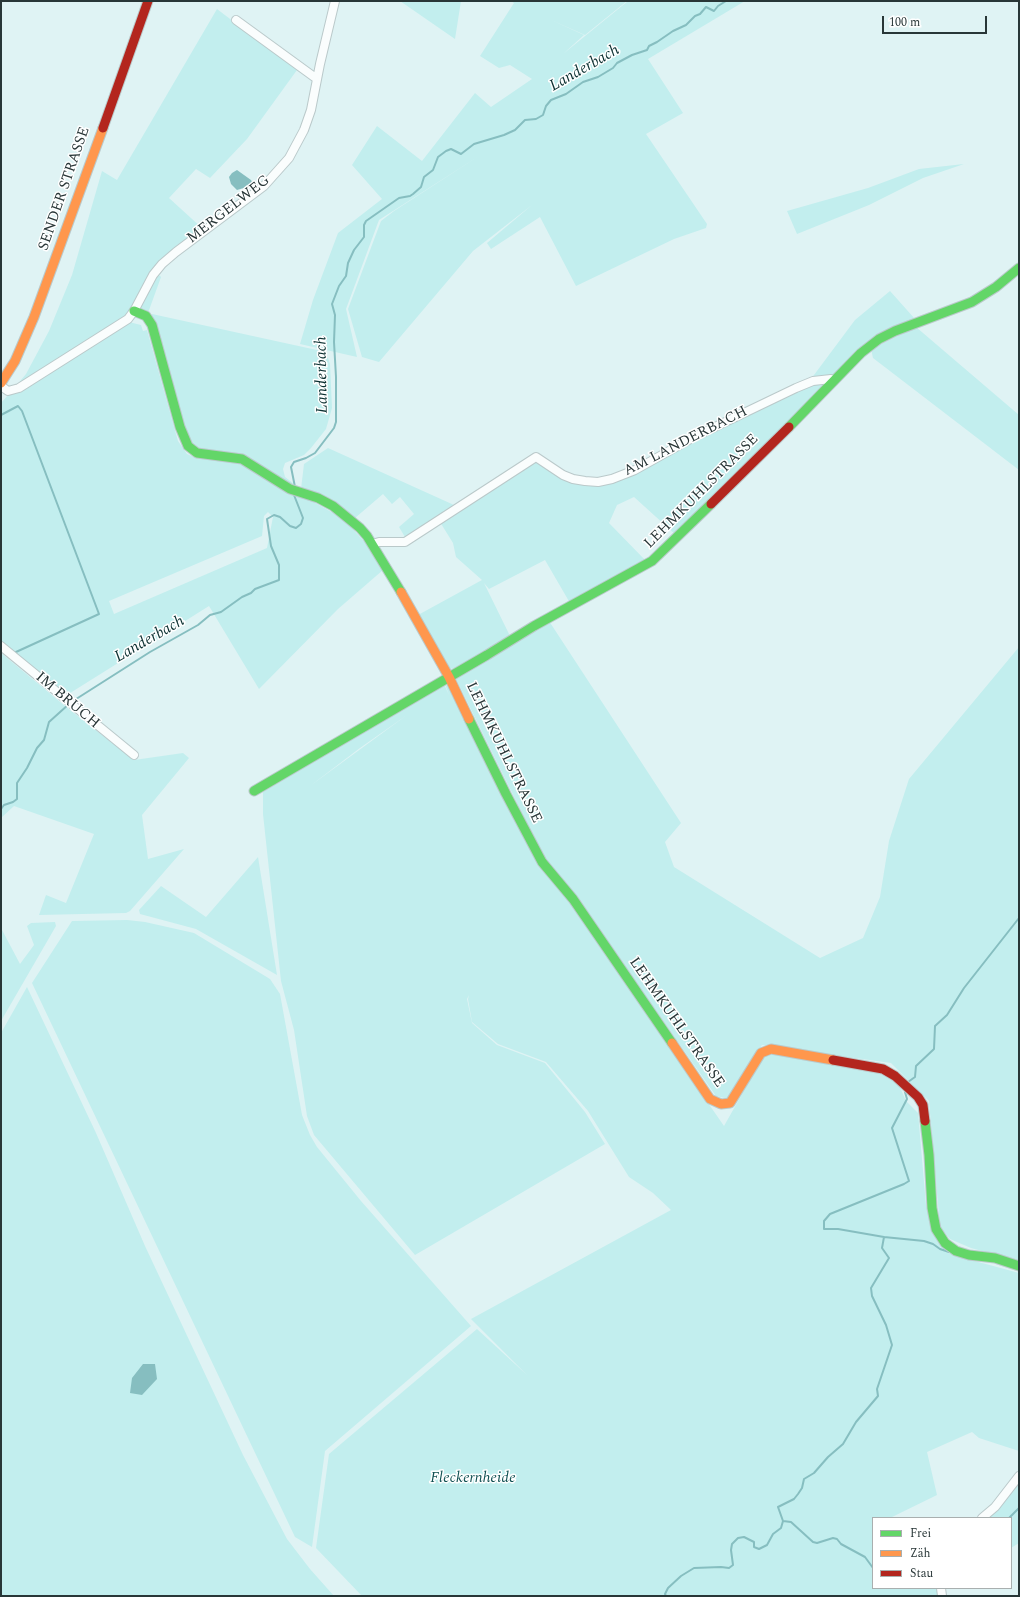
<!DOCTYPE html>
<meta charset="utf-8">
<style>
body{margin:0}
#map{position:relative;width:1020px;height:1597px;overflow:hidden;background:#dff3f4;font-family:Spectral,serif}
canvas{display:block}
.frame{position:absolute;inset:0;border:2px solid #283637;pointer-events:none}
.legend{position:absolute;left:872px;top:1517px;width:140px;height:72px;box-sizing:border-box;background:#fff;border:1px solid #a9afaf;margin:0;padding:5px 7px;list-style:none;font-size:12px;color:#283637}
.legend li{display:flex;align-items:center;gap:8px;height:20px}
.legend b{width:20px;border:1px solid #a9afaf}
.scale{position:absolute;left:882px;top:16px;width:105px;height:18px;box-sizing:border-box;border:2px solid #283637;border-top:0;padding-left:5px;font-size:12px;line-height:14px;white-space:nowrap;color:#283637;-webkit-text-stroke:3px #fff;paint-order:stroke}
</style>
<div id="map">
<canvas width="1020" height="1597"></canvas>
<div class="frame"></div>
<ul class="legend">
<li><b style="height:5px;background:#63d668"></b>Frei</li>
<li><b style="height:5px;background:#ff974d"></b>Zäh</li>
<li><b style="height:5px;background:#b3261e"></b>Stau</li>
</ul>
<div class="scale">100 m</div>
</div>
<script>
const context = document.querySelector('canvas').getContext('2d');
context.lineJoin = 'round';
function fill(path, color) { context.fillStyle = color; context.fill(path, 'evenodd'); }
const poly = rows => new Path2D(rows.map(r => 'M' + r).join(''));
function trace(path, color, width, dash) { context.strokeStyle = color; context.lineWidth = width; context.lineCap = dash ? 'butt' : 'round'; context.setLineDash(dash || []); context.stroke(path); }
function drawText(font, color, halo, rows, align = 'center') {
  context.font = font + ' Spectral,serif'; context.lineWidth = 3; context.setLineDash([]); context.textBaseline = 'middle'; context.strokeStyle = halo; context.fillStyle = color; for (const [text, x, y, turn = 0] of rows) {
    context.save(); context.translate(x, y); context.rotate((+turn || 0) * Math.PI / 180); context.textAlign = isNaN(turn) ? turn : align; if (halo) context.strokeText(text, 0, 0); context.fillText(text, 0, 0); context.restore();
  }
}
fill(poly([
 [400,1,461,1,455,39],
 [511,1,627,1,585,35,549,19,584,35,563,54,628,1,745,1,648,59,683,113,646,134,707,224,706,228,674,239,576,286,540,217,491,249,487,243,532,205,473,251,379,362,362,357,348,309,381,221,394,211,482,154,379,220,346,309,357,357,300,344,313,300,338,233,382,199,352,165,377,126,422,161,475,93,491,107,532,79,510,65,499,68,480,56,514,3],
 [217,9,297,70,247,139,210,178,196,169,169,198,203,229,174,249,126,317,16,386,26,374,49,331,72,275,102,171,117,180],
 [964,164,923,178,869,205,797,234,787,211,868,188,919,169],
 [157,273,161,277,148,313,139,308],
 [890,291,915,319,831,376,811,379,855,320],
 [152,314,326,352,330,364,332,408,326,429,311,448,304,455,285,463,283,469,285,477,293,483,294,488,245,457,199,450,190,443,152,320],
 [129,322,141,325,143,331,147,330,178,441,187,454,196,458,242,462,344,519,369,547,383,570,338,609,259,689,209,606,67,695,1,641,1,403,9,394,18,393],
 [268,512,273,517,267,548,114,614,109,601,262,536,264,516],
 [916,327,1019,415,1019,470,873,358,871,349],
 [823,383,825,387,676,535,634,497,617,505,609,523,647,562,570,603,545,560,489,589,484,583,510,636,455,669,447,668,418,615,482,580,456,557,453,543,440,522,537,461,545,466,552,473,566,480,597,484,807,387],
 [328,448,454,505,405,537,399,527,414,514,400,497,392,504,383,494,355,518,301,489,304,464],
 [549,621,681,823,665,842,674,867,820,958,863,938,880,897,889,841,909,779,1019,647,1019,1261,971,1248,950,1239,940,1227,929,1101,891,1063,762,1045,729,1099,716,1096,576,897,545,860,455,677],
 [1,653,65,706,134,760,183,753,189,758,142,815,148,859,184,849,130,911,126,913,39,915,46,895,66,903,94,834,14,806,1,818],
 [444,684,449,695,445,684,450,689,569,902,724,1126,763,1057,773,1054,886,1074,899,1085,906,1101,918,1113,926,1205,934,1235,971,1260,1019,1273,1019,1451,979,1438,972,1432,927,1452,937,1495,890,1518,873,1518,873,1526,872,1527,873,1531,873,1588,945,1588,937,1592,937,1596,362,1596,316,1548,329,1454,477,1329,527,1375,471,1319,671,1210,653,1193,629,1177,588,1111,546,1062,498,1044,472,1022,468,999,469,995,467,999,472,1023,497,1045,545,1063,585,1112,605,1144,415,1255,314,1135,307,1116,294,1030,281,981,263,814,263,792],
 [417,709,407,715,310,786,360,748,407,715],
 [258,857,277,975,196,929,140,914,139,910,161,886,206,917],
 [127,920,145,922,194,933,270,979,280,994,302,1115,310,1135,317,1147,361,1201,471,1326,325,1451,312,1547,295,1537,32,983,72,921],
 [55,922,56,926,1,1021,1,928,20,964,34,945,27,926,31,923],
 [27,987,96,1133,145,1246,243,1455,287,1539,310,1569,334,1596,1,1596,1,1033],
 [1019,1480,1019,1543,1011,1548,1011,1518,986,1518]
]), '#c2eeee');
fill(poly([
 [237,170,251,180,252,182,250,186,237,190,231,184,229,177,232,173],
 [143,1364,155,1364,157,1379,142,1395,130,1393,132,1378]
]), '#86bec0');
trace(poly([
 [1,415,18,406,22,411,99,614,16,652],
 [295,487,291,467,294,462,306,458,315,453,334,428,336,422,336,377,334,342,335,315,332,304,339,286,346,276,348,263,354,250,364,237,364,225,366,221,399,198,410,196,413,194,421,187,424,177,433,170,438,157,446,151,451,149,461,154,474,144,504,135,515,130,525,120,536,119,543,115,546,106,551,100,566,94,583,82,598,77,613,68,617,63,632,55,647,50,649,46,657,42,673,31,686,25,695,16,700,14,706,7,714,11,718,6,726,1],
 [73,701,150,652,198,625,210,615,221,612,242,597,251,593,255,589,279,580,279,565,271,546,267,519,274,515,280,517,290,526,296,528,301,524,303,518,294,495],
 [1,809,4,805,13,802,17,799,17,783,27,768,37,748,44,740,49,722,69,704],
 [908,1082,915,1077,916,1066,934,1049,935,1026,947,1015,964,988,1019,918],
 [884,1237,838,1229,824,1229,824,1221,830,1214,904,1184,909,1181,892,1128,907,1099,905,1092],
 [1009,1518,1019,1508],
 [783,1521,778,1507,794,1499,798,1494,802,1488,804,1479,814,1473,828,1457,843,1444,856,1422,878,1396,877,1389,892,1345,886,1325,872,1296,871,1288,889,1258,882,1248,884,1237,924,1241,933,1244,940,1249,949,1252],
 [666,1596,665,1594,668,1588,681,1576,694,1568,721,1567,729,1568,733,1565,731,1550,732,1544,738,1538,744,1537,754,1542,754,1547,759,1549,767,1545,773,1534,781,1528,783,1521,791,1522,813,1542,817,1543,833,1538,837,1539,841,1544,865,1557,873,1568]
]), '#86bec0', 2);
const street = poly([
 [236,20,317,79],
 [1,386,8,391,19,388,128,319,134,311,153,275,162,264,176,252,264,186,289,158,304,130,311,110,320,64,335,1],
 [372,544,379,542,405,542,536,457,563,475,573,479,585,481,598,482,612,479,635,470,694,437,796,388,813,381,831,379,834,381],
 [1,646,134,755],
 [982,1518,995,1507,1019,1476],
 [941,1588,942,1596]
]);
const fast = poly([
 [134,311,146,316,152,325,180,427,188,446,197,453,242,459,290,489,318,498,333,506,360,528,367,536,401,592],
 [789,427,861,353,879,339,895,331,972,302,996,287,1019,268],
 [469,719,506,794,542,862,573,899,672,1043],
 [254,791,487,655,534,626,652,561,711,504],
 [925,1121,929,1155,932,1208,936,1229,945,1243,956,1251,969,1255,995,1258,1019,1266]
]);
const slow = poly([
 [1,383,15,361,34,317,103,128],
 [401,592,449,677,469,719],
 [672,1043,710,1099,721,1104,730,1103,761,1053,771,1049,833,1060]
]);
const jam = poly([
 [103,128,148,1],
 [711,504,789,427],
 [833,1060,883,1069,895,1076,918,1097,923,1105,925,1121]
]);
trace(street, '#bac9ca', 10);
trace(fast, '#bac9ca', 11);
trace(slow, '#bac9ca', 11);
trace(jam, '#bac9ca', 11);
trace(street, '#fafdfd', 8);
trace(fast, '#63d668', 9);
trace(slow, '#ff974d', 9);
trace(jam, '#b3261e', 9);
drawText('15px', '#283637', '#fff', [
 ["SENDER STRASSE",65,189,-71],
 ["MERGELWEG",229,210,-38],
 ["AM LANDERBACH",686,442,-27],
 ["LEHMKUHLSTRASSE",702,492,-45],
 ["IM BRUCH",67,701,40],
 ["LEHMKUHLSTRASSE",503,753,64],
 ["LEHMKUHLSTRASSE",676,1023,55]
]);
drawText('italic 15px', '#115153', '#fff', [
 ["Fleckernheide",473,1479]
]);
drawText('italic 16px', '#0b3031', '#fff', [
 ["Landerbach",585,69,-30],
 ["Landerbach",323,375,-91],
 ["Landerbach",150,640,-30]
]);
</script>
